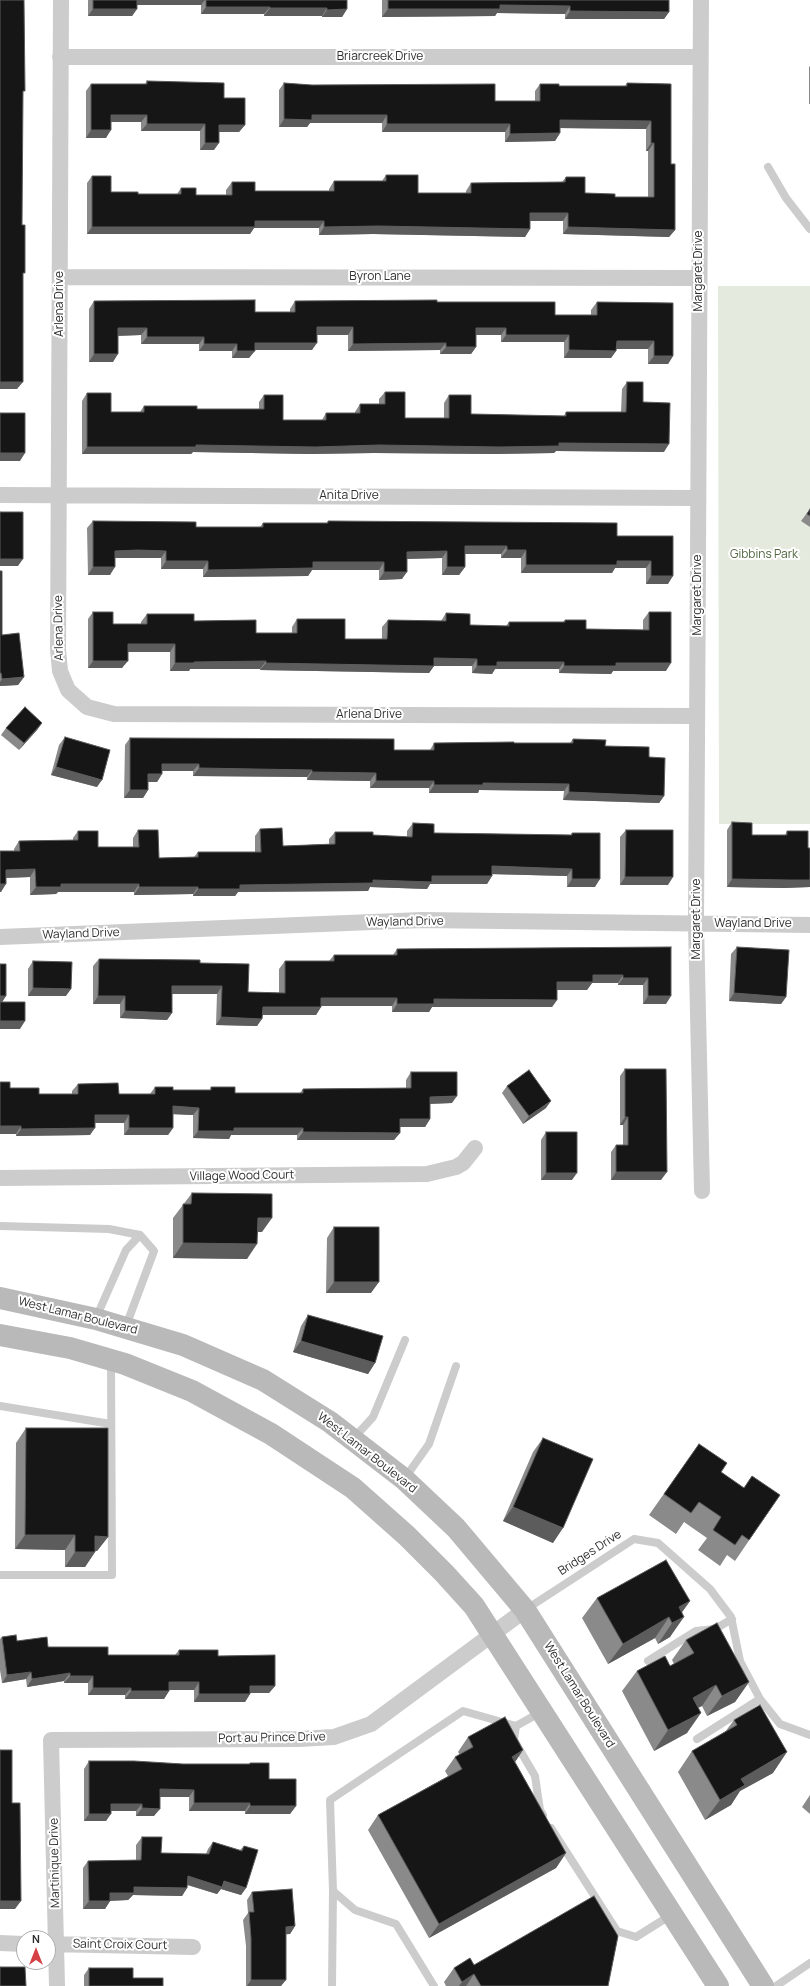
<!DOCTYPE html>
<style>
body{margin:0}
#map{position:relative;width:810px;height:1986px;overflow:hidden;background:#fff;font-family:Manrope,sans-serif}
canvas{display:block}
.north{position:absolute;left:16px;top:1930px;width:40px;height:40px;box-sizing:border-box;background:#fff;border:1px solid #acacac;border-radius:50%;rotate:0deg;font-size:11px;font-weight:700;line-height:16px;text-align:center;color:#2f2f2f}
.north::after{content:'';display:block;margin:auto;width:14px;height:18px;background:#d64146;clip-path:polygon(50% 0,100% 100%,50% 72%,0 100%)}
</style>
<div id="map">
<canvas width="810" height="1986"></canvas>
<div class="north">N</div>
</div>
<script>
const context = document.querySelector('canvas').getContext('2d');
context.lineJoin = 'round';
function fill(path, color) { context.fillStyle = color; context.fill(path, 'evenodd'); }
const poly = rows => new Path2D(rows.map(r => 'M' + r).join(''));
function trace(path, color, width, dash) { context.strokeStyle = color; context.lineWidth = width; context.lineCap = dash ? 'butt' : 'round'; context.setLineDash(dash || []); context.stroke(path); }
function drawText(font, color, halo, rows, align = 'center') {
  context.font = font + ' Manrope,sans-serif'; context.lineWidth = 4; context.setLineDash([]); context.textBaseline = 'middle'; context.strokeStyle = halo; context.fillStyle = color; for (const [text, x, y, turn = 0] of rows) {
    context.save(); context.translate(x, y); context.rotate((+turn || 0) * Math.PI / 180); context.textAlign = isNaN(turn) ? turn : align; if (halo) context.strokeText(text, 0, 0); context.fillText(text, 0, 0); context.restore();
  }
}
fill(poly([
 [718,286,810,286,810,824,719,824]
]), '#e4ebde');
trace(poly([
 [768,167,786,198,810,229],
 [0,1226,109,1229,140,1235,154,1251,126,1326],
 [96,1318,126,1250,140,1235],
 [0,1406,111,1424],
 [353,1439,373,1417,405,1340],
 [405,1478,429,1444,456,1366],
 [0,1575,112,1575,111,1360],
 [525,1610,634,1539,658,1543,710,1589,731,1617,740,1661,760,1699,780,1724,810,1735],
 [648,1661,696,1631,715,1629,732,1619],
 [516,1726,514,1740,535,1776,540,1810,543,1815],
 [697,1739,760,1699],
 [551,1828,617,1931,636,1937,671,1915],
 [332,1986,333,1891],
 [434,1986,396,1924,355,1910,333,1891,330,1800,463,1711,516,1726,541,1712],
 [776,1986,810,1963]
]), '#ccc', 8);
trace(poly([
 [61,0,58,649,60,671,68,690,87,707,114,714,697,716],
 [701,0,696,924,702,1191],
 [60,57,700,57],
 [61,277,699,278],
 [0,495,698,498],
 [0,937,422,920,810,925],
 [0,1178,427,1174,456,1167,463,1163,475,1148],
 [0,1943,24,1944],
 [48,1944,193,1947],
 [57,1986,51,1740,299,1739,334,1737,371,1724,525,1610]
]), '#ccc', 16);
trace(poly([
 [0,1298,96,1319,183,1345,263,1380,330,1422,404,1479,456,1528,525,1610,763,1986],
 [0,1335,70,1348,125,1364,192,1391,271,1434,353,1488,407,1536,444,1573,474,1606,718,1986]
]), '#b9b9b9', 22);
fill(poly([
 [88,0,669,0,669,12,664,19,565,19,565,14,497,13,495,16,382,17,382,0,347,0,347,9,342,17,322,17,322,16,264,16,264,14,201,14,201,5,137,5,137,9,132,16,88,16],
 [810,66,810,104,809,104,809,67],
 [147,81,224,98,245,125,239,132,219,132,214,150,200,150,200,131,141,131,141,122,111,122,106,138,86,138,86,91,91,84,145,84],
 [284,83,495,101,535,101,535,91,540,84,559,86,625,86,627,83,671,84,671,164,675,230,669,237,563,234,563,221,530,221,530,229,525,237,373,234,319,235,319,228,254,228,250,234,87,234,87,183,92,176,111,192,138,194,177,194,181,188,196,195,226,195,226,190,232,182,255,191,329,191,329,189,334,181,382,181,386,175,418,193,466,193,466,191,471,183,562,182,566,177,585,193,615,197,648,197,648,151,646,151,646,129,560,128,560,133,555,141,505,142,505,132,382,132,382,123,310,123,307,127,279,127,279,90],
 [94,301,255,312,290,312,290,309,295,301,437,302,555,315,591,315,591,310,597,302,673,303,673,356,668,364,648,364,648,349,616,349,616,351,611,358,564,358,564,342,501,342,501,335,476,335,476,347,471,354,440,354,440,350,348,351,348,335,317,335,312,350,255,350,249,358,232,358,232,351,199,351,199,344,141,344,141,335,118,336,113,362,89,362,89,309],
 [627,382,643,402,664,452,556,451,554,453,494,454,374,453,310,454,193,452,191,454,82,454,82,401,87,393,111,412,140,412,144,406,197,409,259,409,259,402,264,395,283,420,322,420,326,413,355,413,355,412,360,404,379,404,379,399,385,392,405,418,444,418,444,403,449,395,471,414,564,416,566,412,621,412,622,389],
 [810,509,810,527,801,521],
 [93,521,196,527,260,527,263,523,327,523,328,521,617,536,673,536,668,584,646,584,646,568,615,568,612,573,521,573,521,558,501,558,501,554,465,554,465,567,459,575,442,575,442,558,407,559,402,579,379,580,379,570,312,570,308,576,203,577,203,569,161,569,161,558,115,558,110,575,88,575,87,528],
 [0,571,2,635,24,677,18,685,0,686],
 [93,612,113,624,141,624,141,622,147,614,194,621,256,633,292,633,292,627,297,619,345,639,382,639,382,627,388,620,441,621,446,613,470,625,506,626,509,622,563,622,565,620,586,629,643,630,643,620,649,612,666,671,613,671,611,674,559,673,559,669,495,669,492,674,472,673,472,666,434,666,429,673,260,670,260,669,190,669,189,671,170,671,170,652,128,652,122,668,88,668,88,619],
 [42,723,37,730,19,750,1,735,6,728],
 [65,737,97,787,51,775,59,745],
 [130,738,394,750,430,750,434,743,570,743,573,739,605,746,649,757,664,796,659,803,563,800,564,791,479,790,478,793,429,793,429,788,370,788,370,781,307,780,307,777,193,776,193,771,162,771,162,774,157,782,148,782,148,790,143,798,124,798,125,745],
 [732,822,752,835,785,835,787,831,808,848,810,848,810,887,784,888,727,887,727,830],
 [413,823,434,833,571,835,572,833,595,887,567,887,567,876,492,874,492,876,487,884,430,884,427,889,370,887,368,891,238,892,235,896,193,896,193,894,134,895,134,892,58,892,56,894,30,895,30,877,6,878,1,892,0,892,14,851,14,849,19,841,73,840,73,838,78,831,98,847,133,847,133,838,138,830,159,858,194,857,198,852,255,852,255,836,260,829,283,846,329,844,329,839,335,832,373,835,407,837,407,831],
 [626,830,668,885,620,885,620,837],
 [671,947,666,1004,643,1004,643,985,618,985,618,983,592,983,587,990,557,990,557,1000,552,1007,432,1007,429,1012,392,1012,392,1006,321,1006,321,1007,316,1015,263,1015,257,1026,216,1025,217,994,172,994,172,1013,167,1020,120,1018,120,1004,93,1004,93,966,99,959,200,963,248,992,279,993,279,969,285,961,329,961,334,955,393,955,397,949],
 [737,947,786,997,781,1004,729,1001,731,954],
 [33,961,66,996,28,996,28,969],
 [625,1069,661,1180,611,1180,611,1152,616,1145,623,1145,623,1125,620,1125,620,1076],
 [411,1072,452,1103,430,1104,430,1119,425,1127,400,1127,400,1133,394,1140,297,1140,297,1135,231,1135,229,1139,193,1138,193,1115,173,1114,173,1128,168,1135,124,1135,124,1123,95,1123,90,1135,16,1136,16,1134,0,1134,10,1088,39,1094,72,1094,72,1091,78,1084,119,1094,150,1094,155,1087,173,1090,210,1090,211,1087,235,1093,300,1093,303,1089,406,1088,406,1080],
 [507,1086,546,1108,523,1124,502,1093],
 [546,1132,572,1180,541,1180,541,1140],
 [192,1193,262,1232,258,1232,247,1259,173,1258,173,1218],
 [334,1227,371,1293,326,1293,327,1238],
 [308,1315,375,1363,368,1374,293,1352,301,1326],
 [26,1428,108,1537,97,1551,95,1551,95,1552,85,1567,65,1567,65,1550,15,1549,16,1443],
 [543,1438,553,1543,503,1521,533,1452],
 [699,1444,721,1472,744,1488,780,1495,735,1561,727,1555,720,1566,698,1550,707,1538,684,1522,676,1534,649,1515],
 [597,1598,690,1601,682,1612,670,1637,658,1644,655,1638,608,1664,582,1618],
 [2,1637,17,1641,48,1647,108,1655,175,1655,179,1650,218,1656,275,1686,269,1693,250,1693,250,1694,245,1702,194,1702,194,1690,169,1690,169,1691,164,1699,125,1699,125,1695,88,1695,88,1683,64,1683,64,1681,27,1687,26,1679,2,1683,0,1670,0,1639],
 [686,1640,749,1682,735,1702,707,1716,702,1706,698,1707,687,1733,654,1751,622,1691,637,1671,670,1666,674,1664,672,1660],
 [734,1720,773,1773,740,1791,731,1805,705,1820,678,1772,692,1751,725,1732],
 [468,1737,523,1750,515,1762,566,1853,556,1868,429,1938,368,1830,378,1815,448,1776,445,1771,455,1757,460,1755,458,1752],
 [89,1761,183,1764,249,1764,250,1763,269,1779,296,1806,290,1814,245,1814,245,1811,189,1811,189,1797,160,1797,154,1816,136,1816,136,1811,111,1811,106,1821,84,1821,84,1769],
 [810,1795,810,1814,802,1807],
 [142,1837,161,1853,206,1854,208,1849,213,1842,240,1850,244,1846,246,1888,241,1895,221,1889,217,1894,187,1885,187,1888,182,1896,133,1895,128,1900,110,1901,105,1909,83,1909,83,1868,88,1861,136,1860,136,1845],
 [252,1892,295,1926,290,1934,286,1934,281,1986,246,1986,246,1946,243,1920,248,1913,247,1900],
 [474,1965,608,1986,446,1986,444,1982,454,1968],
 [89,1968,133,1978,163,1986,84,1986,84,1975]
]), '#8a8a8a');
fill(poly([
 [136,0,205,0,201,5,132,5],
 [500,5,570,6,565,14,497,13,495,16,382,17,388,9],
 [206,7,270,7,264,14,201,14],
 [270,8,327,8,322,16,264,16],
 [93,9,137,9,132,16,88,16],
 [347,9,342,17,322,17,327,10],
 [570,11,669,12,664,19,565,19],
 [111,115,147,115,141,122,106,122],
 [312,115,387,115,382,123,310,123,307,127,279,127,284,119],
 [560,120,651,121,646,129,555,128],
 [147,124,205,124,200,131,141,131],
 [387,124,510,124,505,132,382,132],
 [219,125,245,125,239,132,214,132],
 [91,130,111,130,106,138,86,138],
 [560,133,555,141,505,142,510,134],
 [205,143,219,143,214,150,200,150],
 [651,143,654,143,648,151,646,151],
 [530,213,568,213,563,221,525,221],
 [255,221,324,221,319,228,254,228,250,234,87,234,92,227],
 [378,226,530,229,525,237,373,234,319,235,324,227],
 [568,227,675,230,669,237,563,234],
 [317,327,353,327,348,335,312,335],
 [118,328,147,328,141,335,112,336],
 [476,328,506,328,501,335,471,335],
 [506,335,569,335,564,342,501,342],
 [147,337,204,337,199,344,141,344],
 [617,341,654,341,648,349,611,349],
 [255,343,317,343,312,350,249,350],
 [446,343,440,350,348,351,353,344],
 [204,344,237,344,232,351,199,351],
 [446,347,476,347,471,354,440,354],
 [569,350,616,351,611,358,564,358],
 [237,351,255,351,249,358,232,358],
 [94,354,118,354,113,362,89,362],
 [654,356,673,356,668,364,648,364],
 [0,382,23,382,17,389,0,389],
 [559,443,669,444,664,452,556,451,554,453,494,454,374,453,310,454,193,452,191,454,82,454,87,447,196,445,379,445],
 [0,453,25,453,20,461,0,461],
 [465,546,507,546,501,554,460,554],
 [138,550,166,551,161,558,110,558,115,551],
 [507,550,526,550,521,558,501,558],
 [447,551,442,558,402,559,407,552],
 [0,559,23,559,18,566,0,566],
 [166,561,208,561,203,569,161,569],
 [617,561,651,561,646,568,615,568,612,573,521,573,526,565],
 [313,562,384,562,379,570,312,570,308,576,203,577,208,570],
 [93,567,115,567,110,575,88,575],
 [447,567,465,567,459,575,442,575],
 [384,572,407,572,402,579,379,580],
 [651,576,673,576,668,584,646,584],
 [128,644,175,644,170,652,122,652],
 [434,658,477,659,472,666,434,666,429,673,260,670,266,663],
 [93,661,128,661,122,668,88,668],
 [266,661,260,669,190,669,189,671,170,671,175,663,194,662],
 [497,662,564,662,559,669,495,669,492,674,472,673,477,666],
 [616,663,671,663,666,671,613,671,611,674,559,673,564,666],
 [24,677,18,685,0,686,0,682,2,679],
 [42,723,37,730,19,750,24,743],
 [162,764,199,764,193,771,157,771],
 [56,767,102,780,97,787,51,775],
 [199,768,312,770,307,777,193,776],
 [312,772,376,773,370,781,307,780],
 [148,774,162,774,157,782,143,782],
 [376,781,434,781,429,788,370,788],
 [483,783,569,784,564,791,479,790,478,793,429,793,434,785],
 [130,790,148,790,143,798,124,798],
 [569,792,664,796,659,803,563,800],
 [492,866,572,869,567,876,487,874],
 [35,869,30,877,1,878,6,870],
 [432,876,492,876,487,884,430,884,427,889,370,887,368,891,238,892,235,896,193,896,198,889,240,885,373,880],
 [625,877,673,877,668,885,620,885],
 [572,879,600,879,595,887,567,887],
 [732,879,810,880,810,887,784,888,727,887],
 [0,884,6,884,1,892,0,892],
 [61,884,139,884,134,892,58,892,56,894,30,895,36,887],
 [139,887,198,887,193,894,134,895],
 [593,975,623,975,618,983,592,983,587,990,552,990,557,982],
 [623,978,648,978,643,985,618,985],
 [172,986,222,986,217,994,167,994],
 [33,988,71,989,66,996,28,996],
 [734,993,786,997,781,1004,729,1001],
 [0,996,6,996,1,1004,0,1004],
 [98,996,125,996,120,1004,93,1004],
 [648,996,671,996,666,1004,643,1004],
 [321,998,397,998,392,1006,316,1006],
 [434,999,557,1000,552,1007,432,1007,429,1012,392,1012,397,1004],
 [263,1007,321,1007,316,1015,258,1015],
 [125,1011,172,1013,167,1020,120,1018],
 [221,1017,262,1019,257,1026,216,1025],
 [0,1021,25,1021,20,1029,0,1029],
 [457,1096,452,1103,425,1104,430,1097],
 [551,1101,546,1108,523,1124,529,1116],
 [173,1106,199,1108,193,1115,168,1114],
 [95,1115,129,1115,124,1123,90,1123],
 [625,1117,628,1117,623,1125,620,1125],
 [400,1119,430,1119,425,1127,394,1127],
 [0,1126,21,1126,16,1134,0,1134],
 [95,1128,90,1135,16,1136,21,1129],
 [129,1128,173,1128,168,1135,124,1135],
 [234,1128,303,1128,297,1135,231,1135,229,1139,193,1138,198,1131],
 [303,1132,400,1133,394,1140,297,1140],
 [616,1172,667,1172,661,1180,611,1180],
 [546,1173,577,1173,572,1180,541,1180],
 [258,1218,272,1218,262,1232,247,1232],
 [183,1243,257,1244,247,1259,173,1258],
 [334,1282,379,1282,371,1293,326,1293],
 [301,1341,375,1363,368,1374,293,1352],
 [513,1507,563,1528,553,1543,503,1521],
 [25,1535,75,1535,65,1550,15,1549],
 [95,1536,108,1537,97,1551,85,1551],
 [75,1552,95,1552,85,1567,65,1567],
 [690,1601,675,1622,679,1607],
 [669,1617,655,1638,608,1664,623,1644],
 [684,1617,670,1637,658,1644,672,1623],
 [31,1672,26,1679,2,1683,7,1675],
 [70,1673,64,1681,27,1687,32,1679],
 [70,1676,93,1676,88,1683,64,1683],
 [169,1682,199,1682,194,1690,164,1690],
 [749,1682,735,1702,707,1716,722,1696],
 [716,1685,702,1706,678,1718,693,1698],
 [250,1686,275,1686,269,1693,245,1693],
 [93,1688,131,1688,125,1695,88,1695],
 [131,1691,169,1691,164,1699,125,1699],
 [199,1694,250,1694,245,1702,194,1702],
 [701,1713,687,1733,654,1751,668,1730],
 [523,1750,513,1765,512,1757],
 [787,1752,773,1773,740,1791,731,1805,705,1820,720,1800,741,1779],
 [160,1789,194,1790,189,1797,154,1797],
 [194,1803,250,1803,245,1811,189,1811],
 [111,1804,142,1804,136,1811,106,1811],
 [250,1806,296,1806,290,1814,245,1814],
 [142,1808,160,1809,154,1816,136,1816],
 [89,1814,111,1814,106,1821,84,1821],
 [566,1853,556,1868,429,1938,439,1924],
 [188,1876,224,1881,246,1888,241,1895,221,1889,217,1894,182,1883],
 [134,1887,187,1888,182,1896,133,1895,128,1900,105,1901,110,1893],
 [0,1901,21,1901,15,1909,0,1909],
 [89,1901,110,1901,105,1909,83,1909],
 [295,1926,290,1934,280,1935,286,1927],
 [474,1974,466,1986,459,1986,462,1982],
 [251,1980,286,1980,281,1986,247,1986]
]), '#5c5c5c');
const building = poly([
 [0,0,24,0,25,91,23,91,22,225,25,225,25,273,23,273,23,382,0,382,0,0],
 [93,0,137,0,137,9,93,9,93,0],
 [206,0,347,0,347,9,327,10,327,8,270,8,270,7,206,7,206,0],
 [388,0,669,0,669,12,570,11,570,6,500,5,500,9,388,9,388,0],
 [147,81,224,83,224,98,245,98,245,125,219,125,219,143,205,143,205,124,147,124,147,115,111,115,111,130,91,130,91,84,147,84,147,81],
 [284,83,312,85,495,84,495,101,540,101,540,84,559,84,559,86,627,86,627,83,671,84,671,164,675,164,675,230,568,227,568,213,530,213,530,229,378,226,324,227,324,221,255,221,255,227,92,227,92,176,111,176,111,192,138,192,138,194,181,194,181,188,196,188,196,195,232,195,232,182,255,182,255,191,334,191,334,181,386,181,386,175,418,175,418,193,471,193,471,183,565,182,566,177,585,177,585,193,615,194,615,197,654,197,654,143,651,143,651,121,560,120,560,133,510,134,510,124,387,124,387,115,312,115,312,120,284,119,284,83],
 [255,300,255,312,295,312,295,301,437,300,437,302,555,302,555,315,597,315,597,302,673,303,673,356,654,356,654,341,617,341,616,351,569,350,569,335,506,335,506,328,476,328,476,347,446,347,446,343,353,344,353,327,317,327,317,343,255,343,255,351,237,351,237,344,204,344,204,337,147,337,147,328,118,328,118,354,94,354,94,301,255,300],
 [627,382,643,382,643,402,670,403,669,444,559,443,559,446,499,447,379,445,315,447,196,445,196,447,87,447,87,393,111,393,111,412,144,412,144,406,197,406,197,409,264,409,264,395,283,395,283,420,326,420,326,413,360,413,360,404,385,404,385,392,405,392,405,418,449,418,449,395,471,395,471,414,566,416,566,412,626,412,627,382],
 [0,413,25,413,25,453,0,453,0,413],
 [810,509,810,516,807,514,810,509],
 [0,512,23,512,23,559,0,559,0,512],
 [93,521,196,522,196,527,263,527,263,523,328,523,328,521,617,523,617,536,673,536,673,576,651,576,651,561,617,561,617,565,526,565,526,550,507,550,507,546,465,546,465,567,447,567,447,551,407,552,407,572,384,572,384,562,313,562,313,568,208,570,208,561,166,561,166,551,138,550,115,551,115,567,93,567,93,521],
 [0,571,2,571,2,635,19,633,24,677,2,679,1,673,0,673,0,571],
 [93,612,113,612,113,624,147,624,147,614,194,614,194,621,256,620,256,633,297,633,297,619,345,619,345,639,387,639,388,620,446,621,446,613,470,614,470,625,509,626,509,622,565,622,565,620,586,620,586,629,649,630,649,612,671,612,671,663,616,663,616,666,564,666,564,662,497,662,497,666,477,666,477,659,434,658,434,666,266,663,266,661,194,662,194,663,175,663,175,644,128,644,128,661,93,661,93,612],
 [25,707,42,723,24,743,6,728,25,707],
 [65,737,110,750,102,780,56,767,65,737],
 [130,738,394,739,394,750,434,750,434,743,514,742,514,743,573,743,573,739,606,740,605,746,649,747,649,757,665,758,664,796,569,792,569,784,483,783,483,785,434,785,434,781,376,781,376,773,312,772,312,770,199,768,199,764,162,764,162,774,148,774,148,790,130,790,130,738],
 [732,822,752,823,752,835,787,835,787,831,808,831,808,848,810,848,810,880,789,880,732,879,732,822],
 [413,823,434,824,434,833,572,835,572,833,600,833,600,879,572,879,572,869,492,866,492,876,432,876,432,882,373,880,373,883,240,885,240,889,198,889,198,887,139,887,139,884,61,884,61,887,36,887,35,869,6,870,6,884,0,884,0,851,20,851,19,841,78,840,78,831,98,831,98,847,139,847,138,830,158,830,159,858,198,857,198,852,261,852,260,829,282,828,283,846,335,844,335,832,373,832,373,835,412,837,413,823],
 [626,830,673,830,673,877,625,877,626,830],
 [671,947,671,996,648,996,648,978,623,978,623,975,593,975,593,982,557,982,557,1000,434,999,434,1004,397,1004,397,998,321,998,321,1007,263,1007,262,1019,221,1017,222,986,172,986,172,1013,125,1011,125,996,98,996,99,959,200,960,200,963,249,964,248,992,285,993,285,961,334,961,334,955,397,955,397,949,671,947],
 [737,947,789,950,786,997,734,993,737,947],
 [33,961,72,962,71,989,33,988,33,961],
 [0,964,6,964,6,996,0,996,0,964],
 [0,1002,25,1002,25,1021,0,1021,0,1002],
 [625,1069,666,1069,667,1172,616,1172,616,1145,628,1145,628,1117,625,1117,625,1069],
 [529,1070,551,1101,529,1116,507,1086,529,1070],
 [411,1072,457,1072,457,1096,430,1097,430,1119,400,1119,400,1133,303,1132,303,1128,234,1128,234,1131,198,1131,199,1108,173,1106,173,1128,129,1128,129,1115,95,1115,95,1128,21,1129,21,1126,0,1126,0,1082,10,1082,10,1088,39,1088,39,1094,78,1094,78,1084,118,1083,119,1094,155,1094,155,1087,173,1087,173,1090,211,1090,211,1087,235,1087,235,1093,303,1093,303,1089,411,1088,411,1072],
 [546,1132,577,1132,577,1173,546,1173,546,1132],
 [192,1193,272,1194,272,1218,258,1218,257,1244,183,1243,183,1204,191,1204,192,1193],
 [334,1227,379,1227,379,1282,334,1282,334,1227],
 [308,1315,383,1336,375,1363,301,1341,308,1315],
 [26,1428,108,1428,108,1537,95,1536,95,1552,75,1552,75,1535,25,1535,26,1428],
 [543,1438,593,1459,563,1528,513,1507,543,1438],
 [699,1444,727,1463,721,1472,744,1488,752,1476,780,1495,749,1540,742,1535,735,1545,713,1530,721,1517,699,1502,691,1513,664,1494,699,1444],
 [666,1560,690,1601,679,1607,684,1617,672,1623,669,1617,623,1644,597,1598,666,1560],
 [717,1623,749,1682,722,1696,716,1685,693,1698,701,1713,668,1730,637,1671,665,1656,670,1666,694,1653,686,1640,717,1623],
 [16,1635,17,1641,47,1637,48,1647,108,1647,108,1655,179,1655,179,1650,218,1650,218,1656,275,1655,275,1686,250,1686,250,1694,199,1694,199,1682,169,1682,169,1691,131,1691,131,1688,93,1688,93,1676,70,1676,70,1673,32,1679,31,1672,7,1675,2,1637,16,1635],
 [760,1705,787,1752,741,1779,745,1785,720,1800,692,1751,737,1725,734,1720,760,1705],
 [505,1717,523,1750,512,1757,566,1853,439,1924,378,1815,462,1769,455,1757,473,1747,468,1737,505,1717],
 [0,1750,12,1750,12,1803,20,1803,21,1901,0,1901,0,1750],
 [89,1761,134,1761,183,1764,250,1764,250,1763,269,1763,269,1779,296,1779,296,1806,250,1806,250,1803,194,1803,194,1790,160,1789,160,1809,142,1808,142,1804,111,1804,111,1814,89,1814,89,1761],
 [142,1837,162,1837,161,1853,209,1854,213,1842,242,1851,244,1846,258,1850,246,1888,224,1881,222,1887,188,1876,187,1888,134,1887,134,1893,110,1893,110,1901,89,1901,88,1861,141,1860,142,1837],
 [292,1889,295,1926,286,1927,286,1980,251,1980,251,1938,249,1912,254,1912,252,1892,292,1889],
 [594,1896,618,1936,608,1986,481,1986,474,1974,462,1982,454,1968,470,1958,474,1965,594,1896],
 [0,1967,25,1967,26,1986,0,1986,0,1967],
 [89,1968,133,1968,133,1978,163,1978,163,1986,89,1986,89,1968]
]);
fill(building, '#161616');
trace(building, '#5c5c5c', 1);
drawText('12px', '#2f2f2f', '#fff', [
 ["Briarcreek Drive",380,57],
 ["Margaret Drive",699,271,-90],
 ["Byron Lane",380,277],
 ["Arlena Drive",60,304,-90],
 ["Anita Drive",349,496],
 ["Margaret Drive",698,595,-90],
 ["Arlena Drive",59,628,-91],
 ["Arlena Drive",369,715],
 ["Margaret Drive",697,919,-90],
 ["Wayland Drive",405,922,-1],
 ["Wayland Drive",753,924],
 ["Wayland Drive",81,934,-2],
 ["Village Wood Court",242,1176,-1],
 ["West Lamar Boulevard",78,1316,14],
 ["West Lamar Boulevard",367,1453,38],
 ["Bridges Drive",590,1553,-33],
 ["West Lamar Boulevard",579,1695,58],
 ["Port au Prince Drive",272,1738,-1],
 ["Martinique Drive",55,1863,-91],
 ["Saint Croix Court",120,1945,1]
]);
drawText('12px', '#516740', '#fff', [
 ["Gibbins Park",764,555]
]);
</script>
